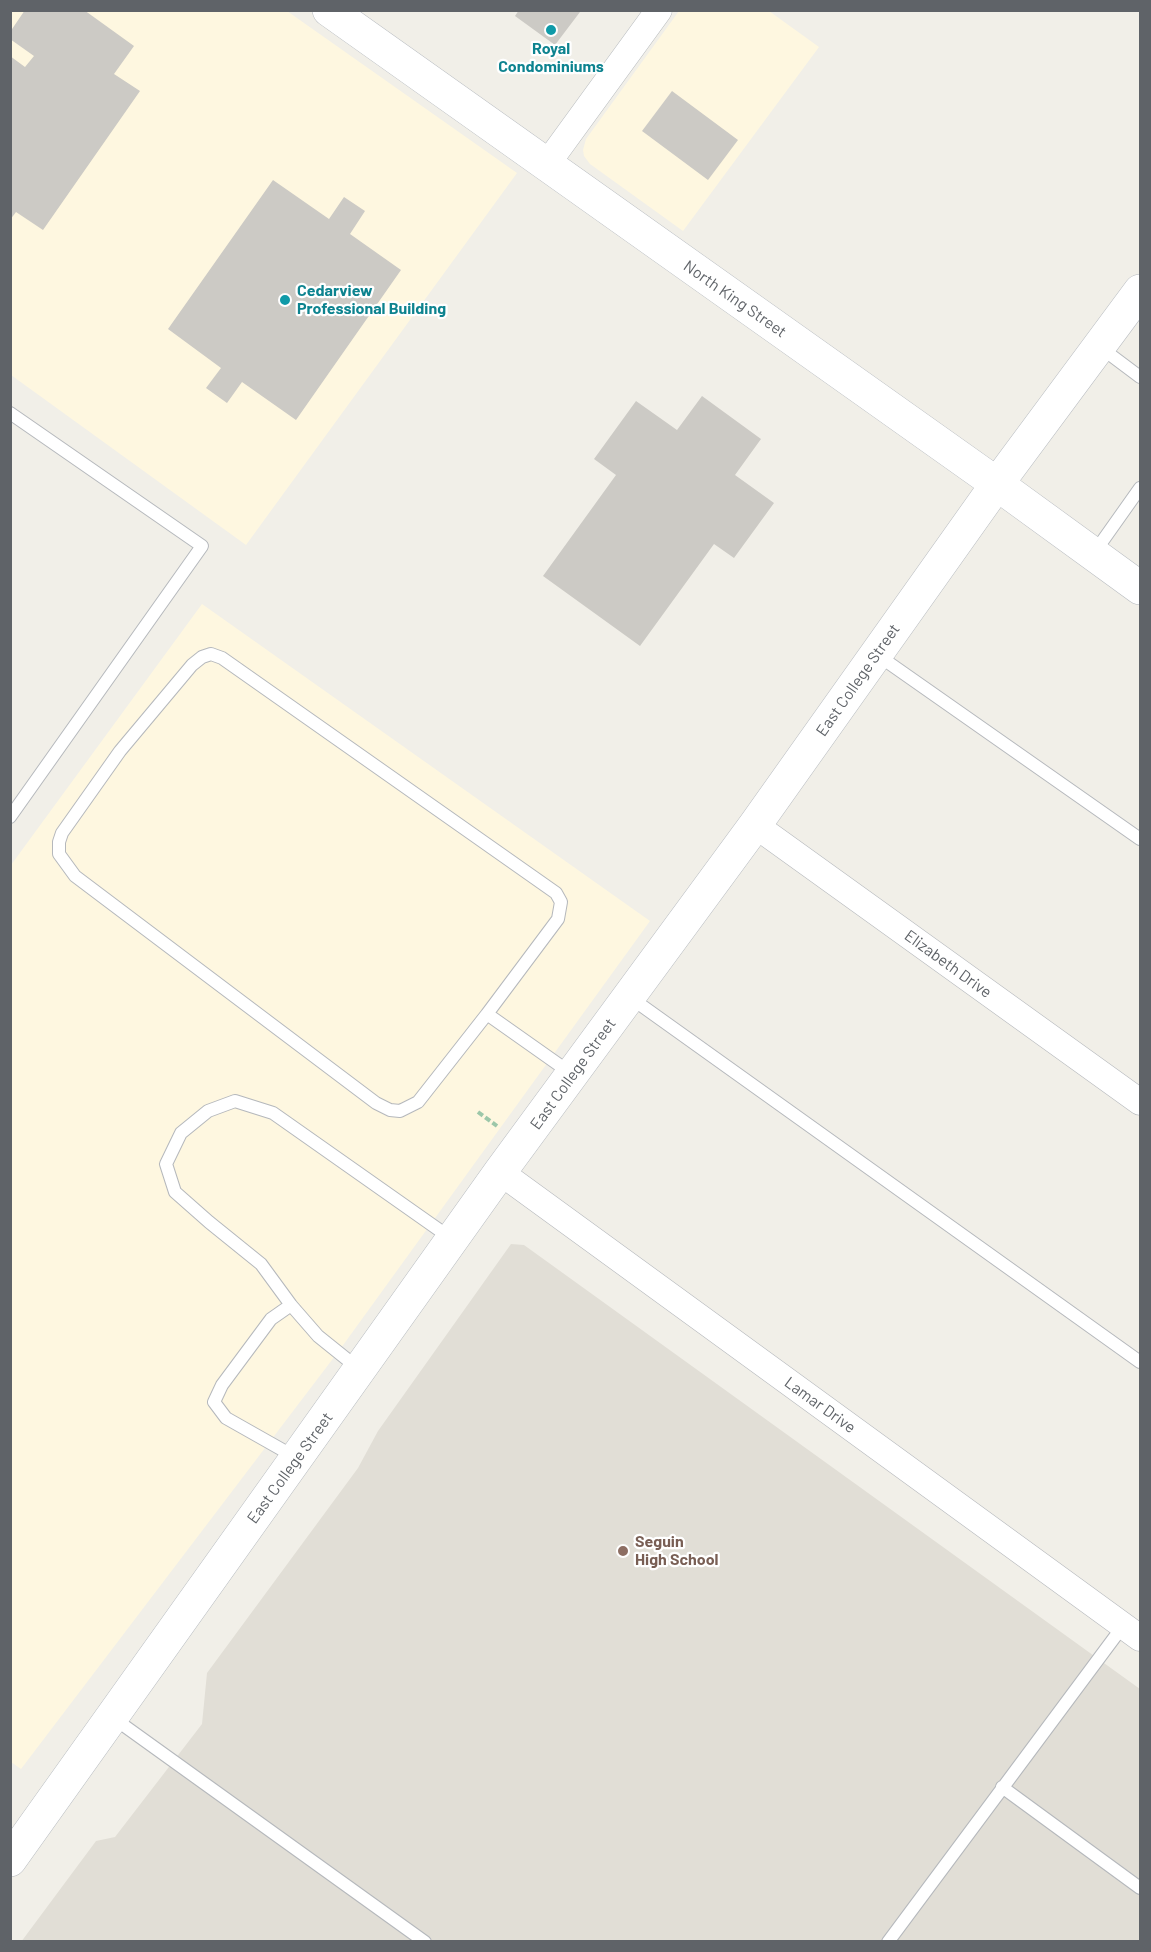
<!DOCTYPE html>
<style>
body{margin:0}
#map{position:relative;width:1151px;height:1952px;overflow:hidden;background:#f1efe8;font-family:Barlow,sans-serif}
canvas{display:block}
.frame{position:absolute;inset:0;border:12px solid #5f6368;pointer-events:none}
</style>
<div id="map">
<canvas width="1151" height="1952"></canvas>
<div class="frame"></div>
</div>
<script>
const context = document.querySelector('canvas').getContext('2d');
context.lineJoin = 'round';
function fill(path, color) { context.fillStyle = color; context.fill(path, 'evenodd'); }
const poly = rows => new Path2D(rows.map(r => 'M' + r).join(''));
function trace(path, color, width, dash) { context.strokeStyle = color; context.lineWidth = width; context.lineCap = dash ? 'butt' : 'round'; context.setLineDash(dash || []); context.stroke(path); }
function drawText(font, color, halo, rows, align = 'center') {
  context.font = font + ' Barlow,sans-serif'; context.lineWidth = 4.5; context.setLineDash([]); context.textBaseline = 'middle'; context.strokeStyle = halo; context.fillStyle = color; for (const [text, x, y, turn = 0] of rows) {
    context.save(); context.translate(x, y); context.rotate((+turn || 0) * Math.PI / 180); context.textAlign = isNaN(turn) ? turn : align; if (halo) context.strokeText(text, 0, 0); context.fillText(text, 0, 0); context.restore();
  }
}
fill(poly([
 [11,11,287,11,517,173,246,545,11,375],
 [679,11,769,11,819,47,683,231,590,164,584,156,583,150,586,139],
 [202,604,650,921,341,1348,21,1769,11,1762,11,865]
]), '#fef7e0');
fill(poly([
 [511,1244,524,1245,1140,1689,1140,1941,21,1942,96,1841,115,1837,202,1724,207,1673,358,1468,378,1431]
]), '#e1ded6');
fill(poly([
 [25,10,84,10,134,46,114,74,140,91,43,230,16,212,10,220,10,56,25,67,34,56,10,39,10,32],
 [519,10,578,10,580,12,555,45,515,16],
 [672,91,738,140,708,180,642,131],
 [273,180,329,219,344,197,365,211,350,234,401,270,296,420,242,382,227,403,206,388,221,368,168,329],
 [702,396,761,439,735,475,774,503,734,558,714,544,640,646,543,576,616,475,594,459,636,401,677,430]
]), '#cccac5');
const lane = poly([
 [1100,347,1140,377],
 [10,413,202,546,10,817],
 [1094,553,1140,488],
 [879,656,1140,839],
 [631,998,1140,1362],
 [487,1014,418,1102,400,1111,390,1110,376,1103,75,876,59,854,59,842,62,833,120,751,192,665,202,657,211,654,222,658,556,893,561,902,558,919,487,1014,572,1074],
 [291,1305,271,1319,222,1385,214,1402,226,1418,295,1457],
 [359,1369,318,1336,291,1305,261,1264,209,1222,175,1192,166,1164,181,1133,208,1111,235,1101,273,1113,452,1239],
 [112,1717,425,1942],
 [1002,1787,1140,1888],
 [888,1942,1123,1626]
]);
const street = poly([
 [547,164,659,10],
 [755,825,1140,1102],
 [500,1172,1140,1638]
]);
const secondary = poly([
 [329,10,997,484,1140,588],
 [10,1860,500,1172,755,825,997,484,1140,291]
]);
trace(lane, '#b5b8bc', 14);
trace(street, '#b5b8bc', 27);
trace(secondary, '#b6babf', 34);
trace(poly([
 [478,1112,497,1126]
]), '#9cc7a9', 4, [6, 3]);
trace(lane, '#fff', 12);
trace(street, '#fff', 26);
trace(secondary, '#fff', 33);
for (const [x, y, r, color] of [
 [551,30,6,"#0f9aa8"],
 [285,300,6,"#0f9aa8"],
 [623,1551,6,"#8d6e63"]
]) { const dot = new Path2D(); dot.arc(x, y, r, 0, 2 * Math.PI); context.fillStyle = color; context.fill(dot); trace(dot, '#fff', 2); }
drawText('bold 16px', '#0d838f', '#fff', [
 ["Royal",551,49],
 ["Condominiums",551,67],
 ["Cedarview",297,291,"left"],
 ["Professional Building",297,309,"left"]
]);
drawText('16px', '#5f6368', '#fff', [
 ["North King Street",735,299,35],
 ["East College Street",858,680,-55],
 ["Elizabeth Drive",948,964,36],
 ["East College Street",573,1074,-54],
 ["Lamar Drive",820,1405,36],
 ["East College Street",290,1468,-54]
]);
drawText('bold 16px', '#785e54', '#fff', [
 ["Seguin",635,1542],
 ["High School",635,1560]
], 'left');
</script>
